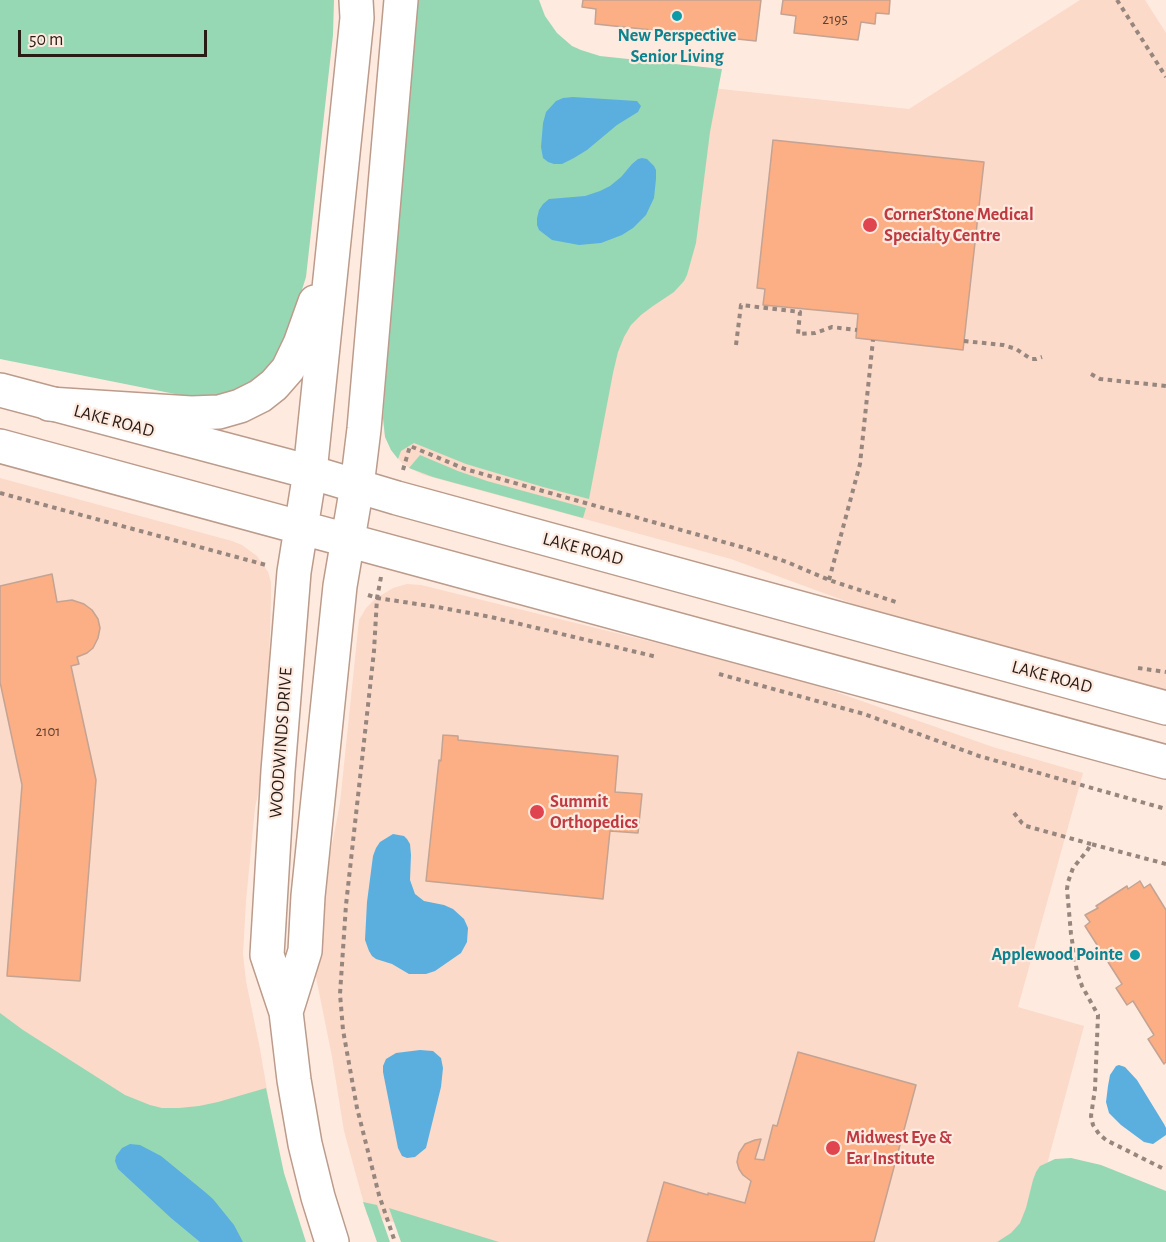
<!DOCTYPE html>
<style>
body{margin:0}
#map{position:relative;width:1166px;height:1242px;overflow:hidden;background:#ffeadf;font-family:"Alegreya Sans",sans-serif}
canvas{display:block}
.scale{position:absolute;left:18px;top:30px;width:189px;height:27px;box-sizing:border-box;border:3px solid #281c16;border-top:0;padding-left:8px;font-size:18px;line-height:21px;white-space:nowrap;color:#281c16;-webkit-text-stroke:4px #ffeadf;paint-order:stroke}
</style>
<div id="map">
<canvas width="1166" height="1242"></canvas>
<div class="scale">50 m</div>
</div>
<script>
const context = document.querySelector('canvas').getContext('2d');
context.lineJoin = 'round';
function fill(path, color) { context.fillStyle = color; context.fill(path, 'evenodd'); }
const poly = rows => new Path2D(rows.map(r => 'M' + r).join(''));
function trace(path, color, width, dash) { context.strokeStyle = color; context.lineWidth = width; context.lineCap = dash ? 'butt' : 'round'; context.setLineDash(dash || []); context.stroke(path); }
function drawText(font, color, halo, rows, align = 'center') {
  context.font = font + ' "Alegreya Sans",sans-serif'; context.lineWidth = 4.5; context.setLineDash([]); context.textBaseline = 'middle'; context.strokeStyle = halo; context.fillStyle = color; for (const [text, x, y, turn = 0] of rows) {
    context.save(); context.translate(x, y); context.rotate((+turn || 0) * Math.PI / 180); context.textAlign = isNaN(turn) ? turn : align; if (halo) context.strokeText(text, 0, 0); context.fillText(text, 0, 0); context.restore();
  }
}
fill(poly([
 [1080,0,1145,0,1166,33,1166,691,878,613,731,559,424,475,411,469,402,463,391,450,385,437,383,418,411,56,909,109],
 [0,478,232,541,242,545,257,556,268,572,271,582,271,599,266,756,255,808,246,901,243,954,246,981,260,1049,272,1119,161,1132,0,1029],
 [407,584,421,585,657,643,816,685,993,747,1083,773,1018,1007,1084,1026,1030,1228,1008,1242,467,1242,367,1215,344,1131,332,1057,316,977,317,922,340,803,359,620,366,608,375,599,393,588]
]), '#fbdac9');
fill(poly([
 [0,0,334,0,333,35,306,277,284,347,261,378,223,397,190,397,0,359],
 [416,0,539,0,545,16,557,33,572,46,581,50,600,56,722,69,710,132,696,243,687,275,684,281,674,292,653,306,641,315,631,325,624,337,618,352,613,373,589,499,543,487,466,464,414,443,401,451,398,459,391,450,385,437,383,418,396,241],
 [420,455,458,471,487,481,586,508,583,518,433,477,409,468],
 [0,1013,23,1030,125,1095,150,1105,162,1108,179,1108,199,1106,218,1102,266,1088,284,1173,306,1242,0,1242],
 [1071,1158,1101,1165,1166,1191,1166,1242,997,1242,1011,1233,1020,1223,1026,1208,1033,1180,1036,1172,1040,1166,1055,1159],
 [363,1202,377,1205,390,1242,377,1242],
 [389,1208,499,1242,401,1242]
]), '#97d8b4');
fill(poly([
 [573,97,637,101,641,106,638,112,617,125,587,150,574,158,562,164,554,164,548,162,543,158,541,147,543,123,546,112,556,101,563,98],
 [642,158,647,159,654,166,656,170,656,179,654,198,646,215,633,228,622,235,601,243,579,245,552,240,539,230,537,225,537,218,539,210,543,204,549,199,585,196,600,191,610,186,621,177,632,164,638,159],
 [393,834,404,836,407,839,410,844,411,855,410,880,415,894,424,901,444,905,453,909,464,919,468,928,467,942,461,953,435,971,426,974,409,974,392,964,376,959,372,956,369,951,365,940,367,902,373,856,376,848,380,842],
 [420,1050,433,1051,441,1058,443,1068,441,1087,426,1148,415,1157,407,1158,402,1156,398,1148,383,1072,383,1066,386,1059,396,1053],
 [1119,1065,1125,1067,1137,1080,1164,1124,1166,1128,1166,1135,1153,1144,1144,1142,1121,1125,1109,1113,1106,1102,1108,1086,1110,1075,1116,1066],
 [130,1144,140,1145,161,1156,205,1192,213,1199,234,1225,243,1242,200,1242,171,1218,118,1169,115,1161,116,1156,122,1148]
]), '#5bafdf');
const building = poly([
 [583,0,761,0,756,41,595,24,596,9,582,7,583,0],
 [783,0,890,0,889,14,876,13,875,24,861,22,858,40,794,33,796,16,781,14,783,0],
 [773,140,984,162,963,350,856,338,858,314,763,305,765,289,757,288,773,140],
 [52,574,57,602,72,600,84,604,92,610,98,619,100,628,98,638,93,648,87,653,77,657,79,664,71,666,96,780,80,981,7,976,22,785,0,682,0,586,52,574],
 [443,735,458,736,458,740,618,756,615,792,642,794,638,833,610,831,603,899,426,881,439,760,441,761,443,735],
 [1140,881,1144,888,1150,884,1166,910,1166,1062,1164,1064,1148,1039,1154,1035,1133,1001,1127,1005,1116,988,1122,984,1085,926,1090,922,1085,915,1098,908,1096,906,1127,886,1128,889,1140,881],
 [798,1052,916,1085,874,1242,647,1242,664,1182,708,1195,708,1193,745,1203,751,1181,743,1175,739,1169,737,1162,739,1153,745,1144,755,1140,761,1139,755,1159,764,1160,773,1125,777,1126,798,1052]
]);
fill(building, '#fcae84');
trace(building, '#c3a393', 1.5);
const secondary = poly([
 [0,390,310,472,397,498,1166,708],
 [0,446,1166,762],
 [310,472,294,572,278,771,267,955,286,1012,294,1080,305,1144,318,1197,332,1242],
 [286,1012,305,951,308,896,340,586,357,486]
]);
const highway = poly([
 [49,404,191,413,219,412,240,406,260,396,274,385,288,369,300,344,315,302],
 [310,472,357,18,356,0],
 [357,486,364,429,401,0]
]);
trace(secondary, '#bb9b8b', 36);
trace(highway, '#bb9b8b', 36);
trace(poly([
 [1117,0,1166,77],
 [964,341,1003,345,1016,349,1031,359,1036,359,1042,357],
 [736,345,741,305,800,312,798,334,815,333,832,327,857,330],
 [1091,374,1100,379,1166,386],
 [403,470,410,446,465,469,745,548,787,562,829,580,896,602],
 [0,493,266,565],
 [381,577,377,598,374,651,346,905,340,994,343,1030,357,1108,379,1195,395,1242],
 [829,580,860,464,873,340],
 [368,595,377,598,437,607,491,617,657,657],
 [1138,668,1166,672],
 [719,674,864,714,979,756,1166,809],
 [1014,813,1022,823,1026,826,1091,844],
 [1166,864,1091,844,1087,851,1073,868,1068,882,1067,889,1071,934,1077,972,1082,986,1098,1015,1095,1089,1091,1116,1093,1125,1099,1134,1106,1140,1166,1170]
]), '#97867e', 4, [4.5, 4.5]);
trace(secondary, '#fff', 33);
trace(highway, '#fff', 33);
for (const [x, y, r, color] of [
 [677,16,6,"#0f9aa8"],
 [870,225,8,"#e0444e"],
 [537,812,8,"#e0444e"],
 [1135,955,6,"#0f9aa8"],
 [833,1148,8,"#e0444e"]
]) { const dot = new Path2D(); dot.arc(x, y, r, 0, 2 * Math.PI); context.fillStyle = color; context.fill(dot); trace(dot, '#ffeadf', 2); }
drawText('15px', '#5d4032', null, [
 ["2195",835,19],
 ["2101",48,731]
]);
drawText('bold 18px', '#0d838f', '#ffeadf', [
 ["New Perspective",677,36],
 ["Senior Living",677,57],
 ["Applewood Pointe",1123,955,"right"]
]);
drawText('bold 18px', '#be3a42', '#ffeadf', [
 ["CornerStone Medical",884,215],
 ["Specialty Centre",884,236],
 ["Summit",550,802],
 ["Orthopedics",550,823],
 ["Midwest Eye &",846,1138],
 ["Ear Institute",846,1159]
], 'left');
drawText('18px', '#281c16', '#ffeadf', [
 ["LAKE ROAD",114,421,15],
 ["LAKE ROAD",583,549,15],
 ["LAKE ROAD",1052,677,15],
 ["WOODWINDS DRIVE",281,743,-86]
]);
</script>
